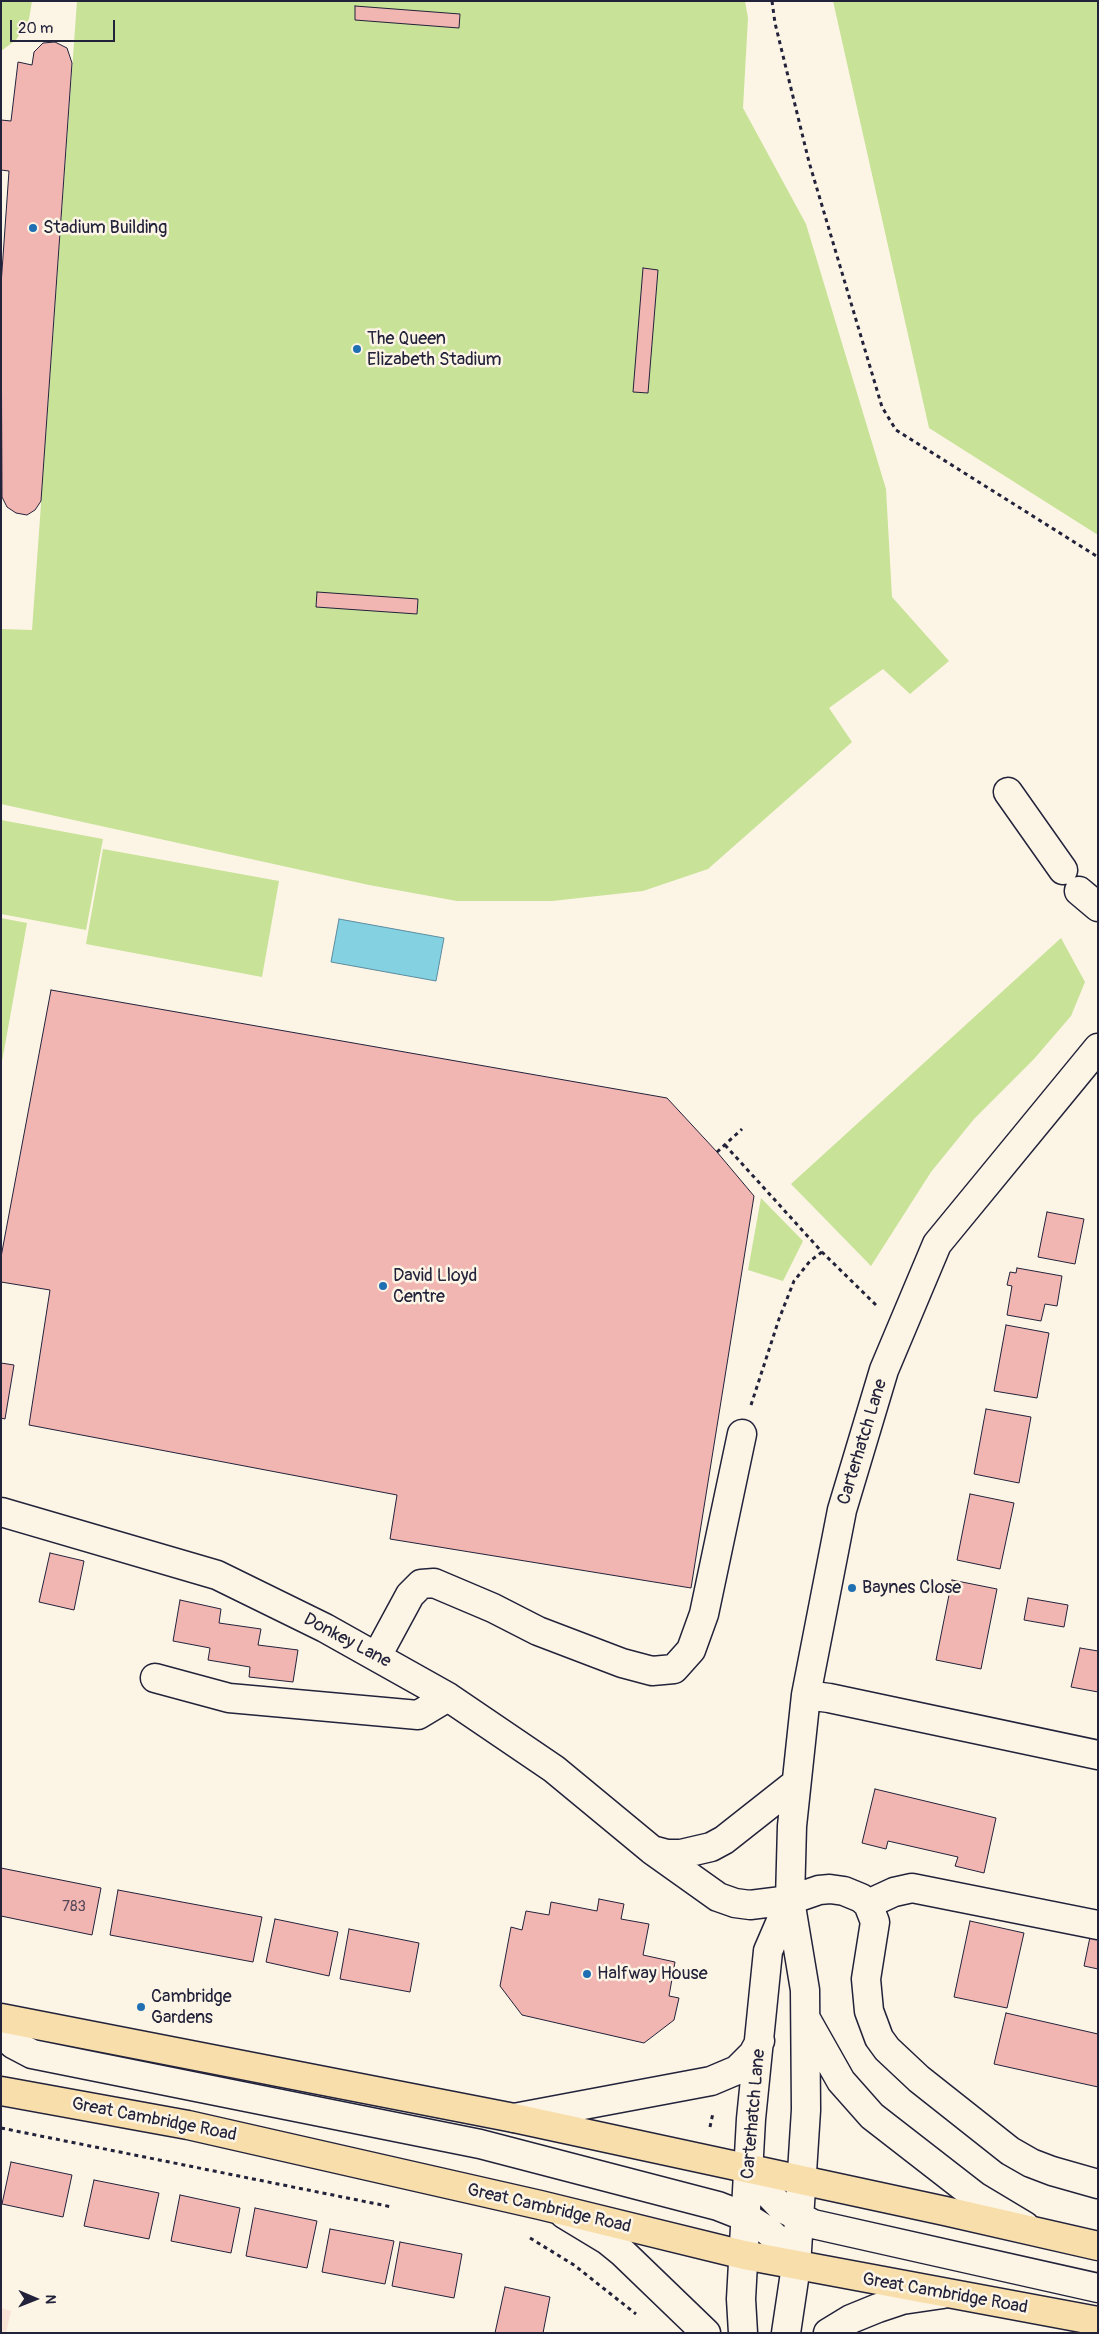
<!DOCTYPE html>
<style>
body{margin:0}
#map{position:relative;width:1099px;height:2334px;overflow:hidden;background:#fcf5e5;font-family:Pangolin,sans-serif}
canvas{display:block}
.frame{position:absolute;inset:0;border:2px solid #22223b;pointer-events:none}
.north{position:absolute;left:10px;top:2274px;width:50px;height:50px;-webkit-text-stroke:4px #fcf5e5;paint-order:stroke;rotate:91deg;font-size:14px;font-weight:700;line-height:20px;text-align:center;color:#22223b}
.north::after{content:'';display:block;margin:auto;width:18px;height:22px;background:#22223b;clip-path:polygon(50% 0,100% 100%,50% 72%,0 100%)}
.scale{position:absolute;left:10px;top:20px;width:105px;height:22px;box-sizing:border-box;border:2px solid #22223b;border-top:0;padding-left:6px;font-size:15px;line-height:18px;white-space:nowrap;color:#22223b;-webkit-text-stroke:4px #fcf5e5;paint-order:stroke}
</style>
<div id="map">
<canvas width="1099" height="2334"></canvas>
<div class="frame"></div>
<div class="north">N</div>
<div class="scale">20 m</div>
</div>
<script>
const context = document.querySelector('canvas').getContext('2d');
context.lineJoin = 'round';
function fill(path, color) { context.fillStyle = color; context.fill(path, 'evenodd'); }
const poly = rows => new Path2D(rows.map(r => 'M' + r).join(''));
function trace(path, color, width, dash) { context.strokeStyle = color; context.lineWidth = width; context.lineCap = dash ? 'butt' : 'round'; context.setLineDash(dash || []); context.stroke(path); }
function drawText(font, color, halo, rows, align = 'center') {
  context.font = font + ' Pangolin,sans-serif'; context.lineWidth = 5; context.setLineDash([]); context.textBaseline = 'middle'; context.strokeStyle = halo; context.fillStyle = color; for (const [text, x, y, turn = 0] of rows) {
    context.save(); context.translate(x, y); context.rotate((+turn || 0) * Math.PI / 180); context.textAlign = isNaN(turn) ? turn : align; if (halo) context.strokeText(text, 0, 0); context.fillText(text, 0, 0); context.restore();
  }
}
fill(poly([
 [1,2308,11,2311,6,2333,1,2333]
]), '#f9e2d6');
fill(poly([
 [1,1,32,1,29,19,16,40,1,51],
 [77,1,745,1,748,18,743,108,806,224,886,489,892,597,949,661,910,694,883,669,829,708,852,742,708,869,643,891,552,901,457,901,369,885,1,804,1,629,32,630],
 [833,1,1098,1,1098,535,929,428],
 [1,820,103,839,86,930,1,914],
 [103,849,279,881,262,977,86,944],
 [1,918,27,923,1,1067],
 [1061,938,1085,982,1071,1016,1034,1059,974,1119,931,1172,871,1266,791,1184],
 [761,1198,803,1241,783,1281,748,1270]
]), '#c8e298');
const water = poly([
 [339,919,444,938,436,981,331,962,339,919]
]);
fill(water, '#83d1e1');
trace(water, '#5c8b9f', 1);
const building = poly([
 [355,6,460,14,459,28,355,20,355,6],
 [55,42,67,48,72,63,41,501,35,510,27,515,16,513,7,507,2,497,1,285,9,171,1,170,1,120,11,121,18,62,32,65,34,52,43,43,55,42],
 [643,268,658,270,648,393,633,392,643,268],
 [317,592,418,599,417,614,316,607,317,592],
 [51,990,667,1098,717,1152,754,1196,691,1588,390,1539,397,1495,29,1425,50,1290,1,1282,1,1257,51,990],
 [1047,1212,1084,1219,1075,1264,1038,1257,1047,1212],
 [1017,1268,1062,1276,1057,1306,1045,1304,1041,1321,1007,1315,1012,1286,1007,1285,1010,1272,1016,1273,1017,1268],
 [1006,1325,1049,1333,1037,1398,994,1391,1006,1325],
 [1,1363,14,1365,5,1419,1,1418,1,1363],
 [986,1409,1031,1417,1019,1483,974,1474,986,1409],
 [970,1494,1014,1503,1000,1569,957,1560,970,1494],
 [50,1553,84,1561,74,1610,39,1602,50,1553],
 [952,1580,997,1589,981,1669,936,1660,952,1580],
 [1028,1598,1068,1605,1064,1627,1024,1620,1028,1598],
 [180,1600,221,1609,219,1623,261,1629,258,1645,298,1650,293,1682,249,1677,250,1667,208,1660,210,1648,173,1641,180,1600],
 [1080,1648,1098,1651,1098,1692,1071,1687,1080,1648],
 [875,1789,996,1818,984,1873,955,1866,958,1857,888,1841,886,1849,862,1843,875,1789],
 [1,1868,101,1888,92,1935,1,1916,1,1868],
 [118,1890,262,1917,253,1962,110,1935,118,1890],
 [599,1899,624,1904,621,1919,649,1924,643,1955,675,1962,669,1996,679,1998,674,2020,644,2043,522,2015,500,1986,511,1927,522,1930,526,1911,549,1915,551,1902,597,1911,599,1899],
 [275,1919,338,1932,329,1976,266,1962,275,1919],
 [970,1921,1024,1933,1007,2008,954,1997,970,1921],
 [349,1929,419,1943,410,1992,340,1979,349,1929],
 [1090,1937,1098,1938,1098,1969,1084,1966,1090,1937],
 [1006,2013,1098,2034,1098,2087,994,2064,1006,2013],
 [11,2162,72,2175,63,2217,2,2204,11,2162],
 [94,2180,159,2193,149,2239,84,2226,94,2180],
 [180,2195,240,2208,231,2253,171,2241,180,2195],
 [255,2208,317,2221,307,2268,246,2256,255,2208],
 [330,2229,394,2241,385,2284,322,2272,330,2229],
 [400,2242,462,2254,454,2298,392,2286,400,2242],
 [505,2287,550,2297,543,2333,495,2333,505,2287]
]);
fill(building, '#f1b5b2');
trace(building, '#22223b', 1);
const minor = poly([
 [1008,792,1063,870],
 [1079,891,1098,907],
 [1,1512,217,1575,325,1628,448,1697,554,1769,652,1850,718,1897,735,1903,750,1905,790,1900,819,1890,830,1889,844,1891,861,1898,868,1904,875,1922,866,1979,869,2011,879,2038,887,2049,919,2079,1010,2151,1031,2163,1052,2171,1098,2184],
 [377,1656,410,1595,421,1584,434,1583,493,1608,538,1631,622,1663,652,1671,674,1669,691,1650,704,1614,742,1434],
 [155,1678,229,1698,418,1715,448,1697],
 [806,1695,829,1698,1098,1755],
 [652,1850,667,1854,681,1854,711,1847,724,1840,795,1784],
 [868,1904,894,1892,912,1888,1098,1925],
 [806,2019,841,2081,872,2116,975,2196,1025,2226],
 [1,2031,13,2044,32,2054,480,2144,718,2206,746,2217,768,2231,784,2246,796,2266],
 [514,2118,711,2081,737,2070,753,2054,760,2041],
 [749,2169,765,2190,782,2208,813,2224,1098,2288],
 [564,2214,607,2240,623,2253,706,2333],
 [743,2333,741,2299,751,2119,768,1951,790,1900],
 [786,2333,796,2266,806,2110,805,1990,790,1900,792,1826,806,1695,842,1510,884,1370,937,1244,1098,1048],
 [828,2333,851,2319,878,2308,902,2300,943,2294]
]);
const highway = poly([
 [1,2018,514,2118,945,2211,1098,2246],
 [1,2091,188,2125,540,2205,744,2255,1098,2321]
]);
trace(minor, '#22223b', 31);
trace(highway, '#22223b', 31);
trace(poly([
 [772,1,775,23,809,162,882,407,896,430,1098,557],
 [725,1145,822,1252,877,1306],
 [717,1152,742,1129],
 [751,1405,779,1319,794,1281,810,1261,822,1252],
 [710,2127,713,2113],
 [1,2128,392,2207],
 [530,2238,574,2265,636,2314]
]), '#22223b', 3, [4, 4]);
trace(minor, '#fcf5e5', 28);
trace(highway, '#f8deab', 28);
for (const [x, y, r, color] of [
 [33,228,5,"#1f6fb2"],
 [357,349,5,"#1f6fb2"],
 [383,1286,5,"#1f6fb2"],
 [852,1588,5,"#1f6fb2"],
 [587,1974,5,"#1f6fb2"],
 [141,2007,5,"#1f6fb2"]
]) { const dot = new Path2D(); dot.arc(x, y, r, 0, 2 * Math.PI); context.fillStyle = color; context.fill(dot); trace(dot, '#fcf5e5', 2); }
drawText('15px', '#564759', null, [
 ["783",74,1907]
]);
drawText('18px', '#22223b', '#fcf5e5', [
 ["Stadium Building",43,228],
 ["The Queen",367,339],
 ["Elizabeth Stadium",367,360],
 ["David Lloyd",393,1276],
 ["Centre",393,1297],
 ["Baynes Close",862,1588],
 ["Halfway House",597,1974],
 ["Cambridge",151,1997],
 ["Gardens",151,2018]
], 'left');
drawText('18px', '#22223b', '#fcf5e5', [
 ["Carterhatch Lane",863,1442,-73],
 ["Donkey Lane",347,1641,28],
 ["Carterhatch Lane",754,2114,-85],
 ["Great Cambridge Road",154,2120,11],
 ["Great Cambridge Road",549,2209,13],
 ["Great Cambridge Road",945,2294,10]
]);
</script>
